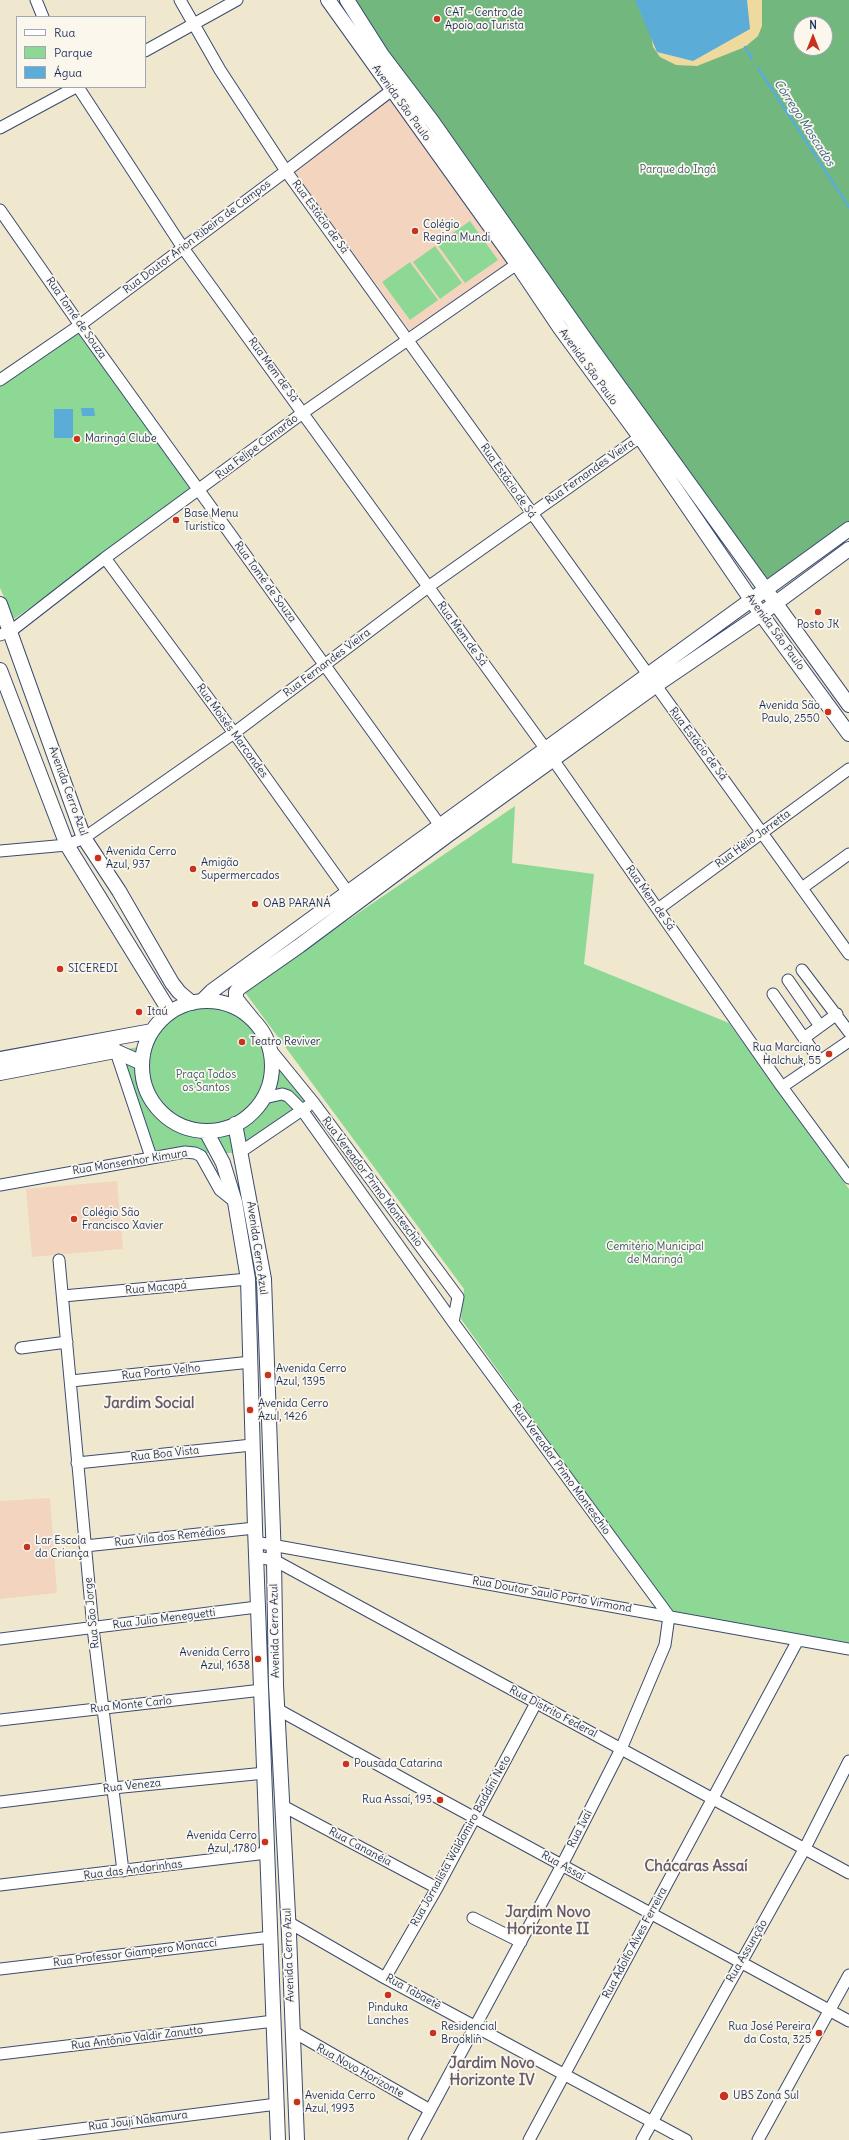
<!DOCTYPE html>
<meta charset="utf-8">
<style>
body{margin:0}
#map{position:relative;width:849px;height:2140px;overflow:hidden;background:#f0e8ce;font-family:Delius,sans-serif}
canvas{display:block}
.legend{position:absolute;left:16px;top:16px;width:130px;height:72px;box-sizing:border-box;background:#fbf7ec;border:1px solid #a1a7b3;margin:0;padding:5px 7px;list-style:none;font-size:12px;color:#1b2f5e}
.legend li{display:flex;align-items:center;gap:8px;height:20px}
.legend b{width:20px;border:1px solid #a1a7b3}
.north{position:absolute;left:793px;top:16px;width:40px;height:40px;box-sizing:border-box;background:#fbf7ec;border:1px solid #a1a7b3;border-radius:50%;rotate:0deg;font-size:11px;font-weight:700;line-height:16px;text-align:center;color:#1b2f5e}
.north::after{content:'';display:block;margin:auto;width:14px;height:18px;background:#c8321e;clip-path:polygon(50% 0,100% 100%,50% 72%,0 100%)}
</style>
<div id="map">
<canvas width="849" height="2140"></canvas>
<ul class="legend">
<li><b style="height:5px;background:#fff"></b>Rua</li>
<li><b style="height:11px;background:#8ed895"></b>Parque</li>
<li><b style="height:11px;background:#5bacd6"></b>Água</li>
</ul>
<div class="north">N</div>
</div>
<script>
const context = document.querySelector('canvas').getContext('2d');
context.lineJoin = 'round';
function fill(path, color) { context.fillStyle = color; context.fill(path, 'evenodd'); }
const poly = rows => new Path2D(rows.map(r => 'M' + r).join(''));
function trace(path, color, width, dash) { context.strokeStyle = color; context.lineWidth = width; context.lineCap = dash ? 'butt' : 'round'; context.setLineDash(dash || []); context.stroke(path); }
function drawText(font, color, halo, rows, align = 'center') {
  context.font = font + ' Delius,sans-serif'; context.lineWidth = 3.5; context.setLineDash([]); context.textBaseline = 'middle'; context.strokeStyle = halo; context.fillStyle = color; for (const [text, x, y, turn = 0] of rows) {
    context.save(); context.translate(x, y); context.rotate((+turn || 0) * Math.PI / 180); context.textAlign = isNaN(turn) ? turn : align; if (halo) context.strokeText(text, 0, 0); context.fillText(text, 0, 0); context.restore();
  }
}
fill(poly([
 [391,93,516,263,414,336,294,172],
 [117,1181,123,1249,32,1257,26,1189],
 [50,1498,57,1593,0,1599,0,1501]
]), '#f3d4be');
fill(poly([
 [470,221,498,260,465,283,437,244],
 [435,246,462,283,440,299,413,262],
 [410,262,438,300,410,320,382,282],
 [79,332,193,491,14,619,0,588,0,386],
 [515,806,512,863,594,874,584,964,729,1023,849,1189,849,1643,670,1611,461,1319,464,1289,244,991],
 [202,1001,221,1002,238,1009,253,1020,264,1034,270,1049,314,1103,239,1153,195,1153,151,1157,115,1051,145,1046,152,1031,170,1012,192,1003]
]), '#8ed895');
fill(poly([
 [353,0,849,0,849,528,765,587,434,120],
 [801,24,825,24,825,48,801,48]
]), '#72b87e');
fill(poly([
 [637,0,762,0,762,26,758,36,745,47,697,66,676,65,660,57,653,47,651,35,639,9]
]), '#eeda9e');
fill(poly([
 [635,0,747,0,750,29,693,61,657,52],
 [81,408,94,408,95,416,82,416],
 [54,409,73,409,73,438,54,438]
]), '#5bacd6');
trace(poly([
 [745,47,752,59],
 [758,68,849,207]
]), '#5bacd6', 2.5);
const minor = poly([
 [36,0,43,17],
 [180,0,220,70,286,171,849,954],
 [145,51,237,0],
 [78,87,183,248,545,748,782,1087,849,1178],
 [0,128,76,87],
 [0,210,80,325,444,831],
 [0,380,80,325,286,171,392,90],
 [105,558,234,733,352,898],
 [0,635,11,631,105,558,304,412,517,264],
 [0,851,67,845,84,838,234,733,428,587,640,437],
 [802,888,849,854],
 [658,909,849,769],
 [802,970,849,1032],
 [788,980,820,1026],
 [773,994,820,1061],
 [804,1038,837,1014],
 [114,1046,151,1157],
 [270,1049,314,1103,458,1297,453,1322],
 [782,1087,849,1041],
 [264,1098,282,1094,288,1096,302,1110,453,1322,669,1616],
 [239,1153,308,1106],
 [0,1185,185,1152,195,1153,201,1156,220,1190,235,1202],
 [59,1260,93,1628,123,1871],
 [63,1296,248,1279],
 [21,1348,67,1342],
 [71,1381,251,1362],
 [77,1463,252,1445],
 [255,1542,849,1649],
 [85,1546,255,1528],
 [256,1557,274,1560,849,1873],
 [0,1639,257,1607],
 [277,1709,440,1799,849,2021],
 [0,1720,262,1690],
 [0,1802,113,1788,265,1773],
 [283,1806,437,1888],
 [0,1885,267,1853],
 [473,1918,521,1942],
 [288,1922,385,1978,686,2140],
 [0,1969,271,1937],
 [385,1978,437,1888,536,1703],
 [292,2031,430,2110],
 [0,2054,274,2021],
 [0,2139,277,2104],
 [414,2140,562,1865,621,1749,665,1645,669,1616],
 [529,2140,798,1640],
 [642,2140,805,1848,849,1761],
 [758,2140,849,1975]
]);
const major = poly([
 [328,0,517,264,560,328,640,437,761,614,849,734],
 [347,0,382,55,432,121,590,346,849,705],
 [0,604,84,838,119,891,172,983,179,992,192,1003],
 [0,670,67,845,170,1012],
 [202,1001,212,991,849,529],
 '142 1066a65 65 0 1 1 130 0a65 65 0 1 1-130 0Z',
 [253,1020,236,999,236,992,239,988,299,946,448,835,655,686,761,614,849,549],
 [0,1059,152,1031],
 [0,1073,115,1051,142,1063],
 [235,1124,264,1279,274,1560,276,1685,289,1934,297,2140],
 [206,1131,223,1163,235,1202,248,1279,255,1528,278,2140]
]);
trace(minor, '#3b4b6f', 13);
trace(major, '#3b4b6f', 16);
trace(minor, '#fff', 11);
trace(major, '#fff', 14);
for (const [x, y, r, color] of [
 [437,19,4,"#c8321e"],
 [415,231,4,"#c8321e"],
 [77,439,4,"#c8321e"],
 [176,520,4,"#c8321e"],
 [818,612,4,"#c8321e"],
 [828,712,4,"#c8321e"],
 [98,858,4,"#c8321e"],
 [193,869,4,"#c8321e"],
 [255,904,4,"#c8321e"],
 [60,969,4,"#c8321e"],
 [139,1012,4,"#c8321e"],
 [242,1042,4,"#c8321e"],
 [829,1054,4,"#c8321e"],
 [74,1219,4,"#c8321e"],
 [268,1375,4,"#c8321e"],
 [250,1410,4,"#c8321e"],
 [27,1547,4,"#c8321e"],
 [258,1659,4,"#c8321e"],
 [346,1764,4,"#c8321e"],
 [440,1800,4,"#c8321e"],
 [265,1842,4,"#c8321e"],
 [388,1995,4,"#c8321e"],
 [433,2033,4,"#c8321e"],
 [819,2033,4,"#c8321e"],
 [724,2096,5,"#c8321e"],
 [297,2102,4,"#c8321e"]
]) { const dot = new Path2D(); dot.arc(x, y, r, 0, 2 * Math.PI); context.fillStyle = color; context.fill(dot); trace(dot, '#fbf7ec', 1.5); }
drawText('11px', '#1b2f5e', '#fbf7ec', [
 ["CAT - Centro de",445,13],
 ["Apoio ao Turista",445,26],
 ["Colégio",423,225],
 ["Regina Mundi",423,238],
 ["Maringá Clube",85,439],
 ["Base Menu",184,514],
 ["Turístico",184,527],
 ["Posto JK",818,625,"center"],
 ["Avenida São",820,706,"right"],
 ["Paulo, 2550",820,719,"right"],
 ["Avenida Cerro",106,852],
 ["Azul, 937",106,865],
 ["Amigão",201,863],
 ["Supermercados",201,876],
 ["OAB PARANÁ",263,904],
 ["SICEREDI",68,969],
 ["Itaú",147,1012],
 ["Teatro Reviver",250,1042],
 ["Rua Marciano",821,1048,"right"],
 ["Halchuk, 55",821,1061,"right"],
 ["Colégio São",82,1213],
 ["Francisco Xavier",82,1226],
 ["Avenida Cerro",276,1369],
 ["Azul, 1395",276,1382],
 ["Avenida Cerro",258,1404],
 ["Azul, 1426",258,1417],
 ["Lar Escola",35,1541],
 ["da Criança",35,1554],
 ["Avenida Cerro",250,1653,"right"],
 ["Azul, 1638",250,1666,"right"],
 ["Pousada Catarina",354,1764],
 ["Rua Assaí, 193",432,1800,"right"],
 ["Avenida Cerro",257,1836,"right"],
 ["Azul, 1780",257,1849,"right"],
 ["Pinduka",388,2008,"center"],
 ["Lanches",388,2021,"center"],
 ["Residencial",441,2027],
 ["Brooklin",441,2040],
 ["Rua José Pereira",811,2027,"right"],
 ["da Costa, 325",811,2040,"right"],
 ["Avenida Cerro",305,2096],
 ["Azul, 1993",305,2109],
 ["UBS Zona Sul",733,2096]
], 'left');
drawText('11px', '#1b2f5e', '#fbf7ec', [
 ["Avenida São Paulo",401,103,54],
 ["Rua Estácio de Sá",320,217,54],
 ["Rua Doutor Arion Ribeiro de Campos",197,237,-37],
 ["Rua Tomé de Souza",76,318,55],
 ["Avenida São Paulo",588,367,54],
 ["Rua Mem de Sá",273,370,54],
 ["Rua Felipe Camarão",257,447,-37],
 ["Rua Fernandes Vieira",590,472,-35],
 ["Rua Estácio de Sá",508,481,55],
 ["Rua Tomé de Souza",265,582,54],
 ["Avenida São Paulo",775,632,54],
 ["Rua Mem de Sá",462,634,54],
 ["Rua Fernandes Vieira",327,663,-37],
 ["Rua Moisés Marcondes",232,731,54],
 ["Rua Estácio de Sá",698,744,53],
 ["Avenida Cerro Azul",68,791,70],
 ["Rua Hélio Jarretta",753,839,-36],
 ["Rua Mem de Sá",650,898,55],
 ["Rua Monsenhor Kimura",130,1162,-9],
 ["Rua Vereador Primo Monteschio",372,1182,53],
 ["Avenida Cerro Azul",257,1248,82],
 ["Rua Macapá",156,1288,-5],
 ["Rua Porto Velho",161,1372,-6],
 ["Rua Boa Vista",165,1454,-6],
 ["Rua Vereador Primo Monteschio",561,1469,54],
 ["Rua Vila dos Remédios",170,1537,-6],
 ["Rua Doutor Saulo Porto Virmond",552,1595,10],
 ["Rua São Jorge",92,1613,-96],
 ["Rua Julio Meneguetti",164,1619,-7],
 ["Avenida Cerro Azul",275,1631,-91],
 ["Rua Monte Carlo",131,1705,-6],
 ["Rua Distrito Federal",553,1712,28],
 ["Rua Veneza",132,1786,-6],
 ["Rua Ivaí",580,1829,-63],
 ["Rua Jornalista Waldomiro Baddini Neto",461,1841,-61],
 ["Rua Cananéia",360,1847,28],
 ["Rua Assaí",563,1866,29],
 ["Rua das Andorinhas",133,1870,-7],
 ["Rua Adolfo Alves Ferreira",635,1943,-62],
 ["Rua Assunção",747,1951,-60],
 ["Rua Professor Giampero Monacci",135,1953,-7],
 ["Avenida Cerro Azul",289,1955,-92],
 ["Rua Tabaetê",413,1992,29],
 ["Rua Antônio Valdir Zanutto",137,2038,-7],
 ["Rua Novo Horizonte",360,2071,29],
 ["Rua Jouji Nakamura",138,2121,-7]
]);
drawText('11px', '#38596c', '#fbf7ec', [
 ["Parque do Ingá",678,170],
 ["Praça Todos",206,1075],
 ["os Santos",206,1088],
 ["Cemitério Municipal",655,1247],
 ["de Maringá",655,1260]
]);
drawText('italic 12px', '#315b88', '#fbf7ec', [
 ["Córrego Moscados",804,123,57]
]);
drawText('bold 15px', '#675c6a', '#fbf7ec', [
 ["Jardim Social",149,1404],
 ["Chácaras Assaí",696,1867],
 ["Jardim Novo",548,1913],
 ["Horizonte II",548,1930],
 ["Jardim Novo",492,2064],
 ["Horizonte IV",492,2081]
]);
</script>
